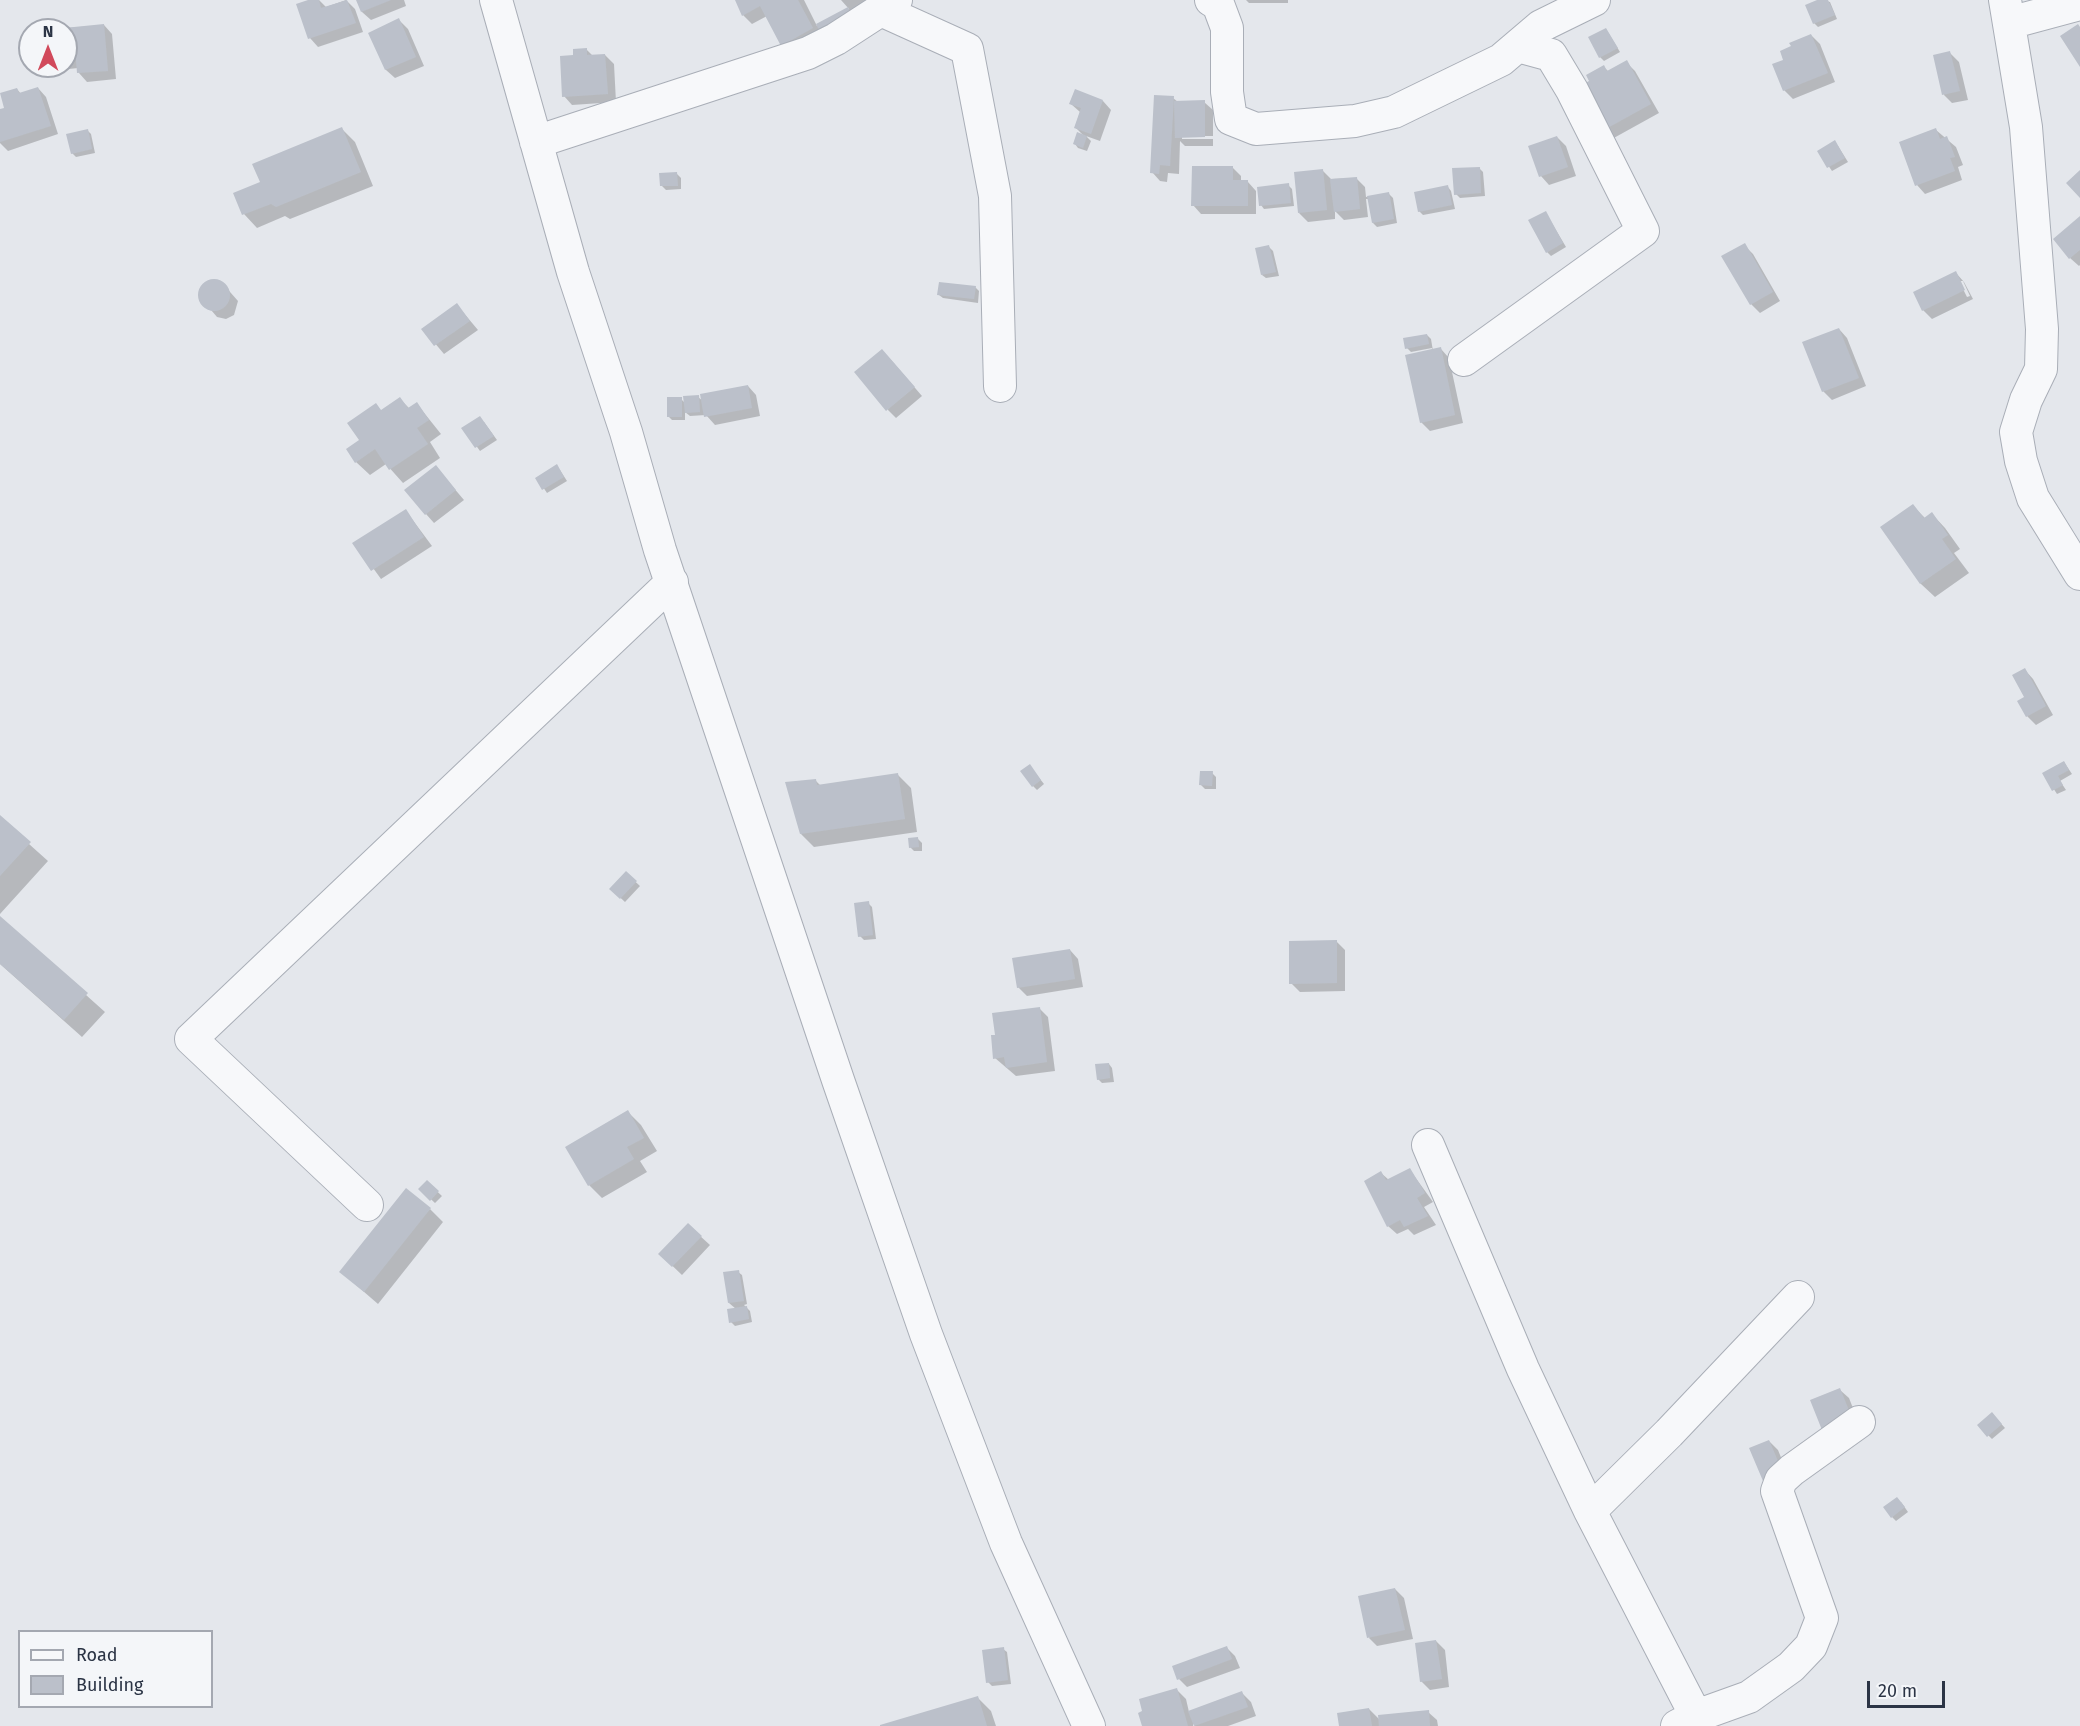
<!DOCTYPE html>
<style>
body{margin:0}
#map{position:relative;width:2080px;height:1726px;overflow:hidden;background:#e4e7ec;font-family:"Fira Sans",sans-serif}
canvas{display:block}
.legend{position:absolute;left:18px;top:1630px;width:195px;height:78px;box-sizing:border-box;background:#f4f6f9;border:2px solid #a4a8b1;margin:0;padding:8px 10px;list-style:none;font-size:18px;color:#2b3445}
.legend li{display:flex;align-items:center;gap:12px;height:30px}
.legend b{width:30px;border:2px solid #a4a8b1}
.north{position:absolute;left:18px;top:18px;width:60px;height:60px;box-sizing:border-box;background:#f4f6f9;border:2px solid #a4a8b1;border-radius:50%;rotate:0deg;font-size:16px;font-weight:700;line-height:24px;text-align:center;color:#2b3445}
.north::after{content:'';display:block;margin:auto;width:21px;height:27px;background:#d1495b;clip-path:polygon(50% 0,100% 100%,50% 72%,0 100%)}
.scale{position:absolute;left:1867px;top:1681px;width:78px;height:27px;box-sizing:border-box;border:3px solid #2b3445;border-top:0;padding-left:8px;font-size:18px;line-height:21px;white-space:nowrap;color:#2b3445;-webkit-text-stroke:4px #f4f6f9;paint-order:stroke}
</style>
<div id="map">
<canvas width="2080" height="1726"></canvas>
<ul class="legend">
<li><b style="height:8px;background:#f7f8fa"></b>Road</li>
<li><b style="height:16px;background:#bbc0ca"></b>Building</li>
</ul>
<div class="north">N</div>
<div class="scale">20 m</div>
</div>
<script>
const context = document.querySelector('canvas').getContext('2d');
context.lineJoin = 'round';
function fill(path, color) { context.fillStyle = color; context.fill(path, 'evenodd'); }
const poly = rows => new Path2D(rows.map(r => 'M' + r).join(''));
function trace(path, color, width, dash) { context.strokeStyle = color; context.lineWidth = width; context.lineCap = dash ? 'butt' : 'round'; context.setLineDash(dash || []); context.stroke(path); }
fill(poly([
 [312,0,319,0,326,7,346,0,355,9,363,32,318,47,310,38],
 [358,0,404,0,406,6,371,20,362,12],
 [737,0,804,0,817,26,849,9,841,0,878,0,818,56,782,45,767,16,752,24,743,15],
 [1246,0,1288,0,1288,3,1249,3],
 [1821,0,1830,2,1837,19,1818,27,1814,23],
 [399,20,408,29,424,66,395,78,386,70,370,33],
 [104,25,112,34,116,79,87,82,79,73,78,68,51,71,46,66,66,66,66,30,42,30],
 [1606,29,1620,52,1604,61,1600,57],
 [1811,35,1820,44,1835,82,1793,99,1784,90,1785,61],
 [586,49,593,56,605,55,614,64,616,102,572,105,564,96,575,57],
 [1950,53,1959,62,1968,100,1952,103,1944,95],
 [1626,62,1635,71,1659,113,1612,139,1591,81,1604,67,1609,72],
 [38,88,46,97,58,134,8,151,0,143,0,111,5,109,17,89,21,94],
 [1173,98,1178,102,1204,102,1213,110,1213,146,1185,146,1180,141,1179,174,1168,173,1167,182,1160,181,1152,172],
 [1182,136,1213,136,1213,139,1182,139],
 [1103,101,1111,110,1100,141,1086,136,1091,141,1087,151,1078,148,1075,144,1085,137,1075,127,1080,112,1071,104],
 [342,129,355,142,373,186,290,219,285,216,257,228,244,214,261,183],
 [87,130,91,134,95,153,76,157,72,153],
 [1936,130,1956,147,1963,165,1958,167,1962,180,1925,194,1917,185],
 [1557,137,1566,146,1576,176,1549,185,1541,176],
 [1838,146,1848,162,1832,171,1819,152],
 [1233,168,1241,176,1241,182,1248,182,1256,191,1256,214,1201,214,1193,205],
 [1479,168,1483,172,1485,196,1460,198,1456,194],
 [1323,171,1331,179,1356,178,1365,187,1366,197,1389,194,1393,198,1397,223,1377,227,1373,223,1369,199,1366,199,1368,217,1344,220,1335,211,1335,219,1308,222,1299,213],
 [677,174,681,178,681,189,666,190,662,186],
 [1288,185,1292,189,1294,206,1264,209,1261,205],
 [1448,187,1451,191,1455,209,1423,215,1419,211],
 [1546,213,1566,247,1551,256,1547,252],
 [2080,218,2080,265,2079,266,2070,258],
 [1744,245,1753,254,1780,301,1760,313,1751,304],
 [1269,247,1273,251,1279,276,1266,278,1262,275],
 [1956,273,1964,282,1973,299,1932,319,1923,310],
 [1959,281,1963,281,1970,296,1967,297],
 [214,281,223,284,238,301,234,315,226,319,217,317,200,297,205,284],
 [975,287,979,291,978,303,943,298,939,295],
 [457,305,478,330,444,354,423,329],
 [1839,329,1847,338,1866,386,1832,400,1823,391],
 [1427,335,1431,339,1433,351,1441,349,1449,358,1463,423,1430,431,1421,422,1432,348,1411,352,1407,348],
 [891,360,922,396,896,418,888,410],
 [748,386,756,395,760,416,715,425,706,415,690,416,685,412,685,420,672,420,668,416,681,399,685,403,698,397,703,401],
 [400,399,410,409,417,404,441,434,430,442,440,458,403,483,386,464,370,475,356,462,382,411],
 [484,422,497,440,480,451,464,429],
 [436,467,464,500,434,523,426,514],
 [560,470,567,481,547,493,537,478],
 [1913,506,1926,519,1932,514,1945,528,1960,549,1954,553,1969,573,1935,597,1921,584,1882,527],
 [406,511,432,546,381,579,355,543],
 [2025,670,2033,679,2053,715,2036,725,2027,716],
 [2064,762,2072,774,2060,781,2066,790,2057,794,2044,774],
 [1033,770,1044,784,1037,790,1033,786],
 [1212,773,1216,777,1216,789,1205,789,1201,785],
 [898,775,911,788,917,832,814,847,801,834,816,781,821,786],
 [0,818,48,861,0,914],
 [918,839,922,843,922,851,914,851,910,847],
 [626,873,640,886,625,902,611,889],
 [868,903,872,907,876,939,864,940,860,936],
 [0,918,105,1012,82,1037,0,964],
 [1336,941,1345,950,1345,991,1300,992,1291,983],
 [1070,950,1078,959,1083,987,1027,996,1018,987],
 [1039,1008,1048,1017,1055,1071,1016,1076,995,1058],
 [1109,1064,1112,1068,1114,1082,1102,1083,1098,1079],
 [628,1112,641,1125,657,1151,640,1161,647,1172,602,1198,589,1185],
 [1410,1170,1433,1202,1424,1207,1436,1225,1414,1235,1408,1229,1397,1234,1388,1226,1381,1173,1389,1180],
 [427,1182,442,1196,435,1203,420,1189],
 [430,1209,443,1222,378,1304,341,1272],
 [688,1225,710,1245,682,1275,660,1254],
 [738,1272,742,1275,747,1304,744,1305,750,1311,752,1322,735,1326,731,1322,736,1309,729,1303],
 [1840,1390,1849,1398,1860,1426,1832,1438],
 [1996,1418,2005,1428,1992,1439,1979,1426],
 [1769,1441,1778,1450,1791,1482,1773,1489],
 [1901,1502,1908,1512,1896,1521,1892,1517],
 [1395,1589,1404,1598,1413,1639,1377,1646,1369,1638],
 [1436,1641,1445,1650,1449,1687,1430,1690,1421,1681],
 [1226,1647,1235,1656,1240,1668,1187,1687,1179,1679],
 [1003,1649,1007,1652,1011,1684,992,1686,988,1682],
 [1177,1690,1186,1699,1189,1712,1242,1693,1251,1702,1256,1716,1228,1726,1195,1726,1193,1723,1193,1726,1143,1726],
 [978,1698,991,1711,996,1726,886,1726],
 [1369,1709,1380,1720,1428,1712,1437,1720,1438,1726,1340,1726]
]), '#0003');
fill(poly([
 [308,0,319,0,321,8,347,0,356,23,308,39,296,4],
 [356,0,391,0,361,12],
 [735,0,798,0,813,28,781,46,760,6,742,16],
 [1817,0,1828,0,1835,15,1813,24,1805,5],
 [848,7,851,13,868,15,803,38,819,30,816,24],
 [399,18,416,57,385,70,368,33],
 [104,24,108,71,77,73,76,60,66,61,66,30,44,30],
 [2078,24,2080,27,2080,67,2060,36],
 [1606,28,1618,48,1599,58,1588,37],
 [1811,34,1828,73,1783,91,1772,64,1783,60,1780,51,1791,46,1789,43],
 [587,48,587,55,605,54,608,94,562,97,560,56,573,55,573,49],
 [1950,51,1960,91,1942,95,1933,55],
 [1627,60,1651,104,1602,131,1578,87,1589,81,1586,75,1604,65,1607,71],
 [38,87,51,126,0,142,0,109,4,108,0,93,17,88,19,93],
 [1075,89,1103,100,1091,134,1074,128,1081,108,1069,104],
 [1154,95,1174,96,1170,166,1160,165,1159,174,1150,173],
 [1205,100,1205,137,1175,138,1174,101],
 [342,127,361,172,276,207,271,204,242,215,233,193,260,182,252,164],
 [1936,128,1940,139,1947,136,1955,157,1950,158,1955,171,1915,186,1899,142],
 [88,129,92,149,71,154,66,134],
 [1077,132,1087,136,1083,148,1073,144],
 [1557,136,1568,167,1539,177,1528,146],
 [1835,140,1845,158,1827,168,1817,151],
 [1192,166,1233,166,1233,180,1248,180,1248,206,1191,206],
 [1480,167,1481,193,1454,195,1452,168],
 [1323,169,1327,210,1298,213,1294,172],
 [2080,170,2080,198,2066,183],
 [677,172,678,186,660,186,659,173],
 [1357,177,1360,209,1334,212,1330,179],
 [1289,183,1291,203,1259,206,1257,187],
 [1448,185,1452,205,1418,212,1414,192],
 [1389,192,1394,219,1372,223,1367,196],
 [1546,211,1563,243,1546,253,1528,220],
 [2080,216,2080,250,2069,259,2053,239],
 [1745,243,1773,292,1750,305,1721,256],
 [1269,245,1276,272,1261,275,1255,248],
 [1956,271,1965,290,1922,311,1913,292],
 '198 295a16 16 0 1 1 32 0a16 16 0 1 1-32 0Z',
 [939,282,976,286,974,299,937,295],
 [457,303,470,321,434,346,421,329],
 [1839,328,1859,378,1822,392,1802,342],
 [1427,334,1429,344,1405,349,1403,338],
 [1441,347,1455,415,1420,423,1405,355],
 [882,349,915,387,886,411,854,372],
 [748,385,752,408,704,417,700,394],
 [699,395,700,412,685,413,683,396],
 [400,397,408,408,417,402,429,420,417,428,428,444,389,470,375,449,355,463,346,449,359,440,347,423,376,403,381,410],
 [667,397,682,397,682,417,667,417],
 [480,416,494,436,475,448,461,428],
 [557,464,564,477,542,490,535,478],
 [436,465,456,490,425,515,404,490],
 [1913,504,1924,518,1932,512,1948,535,1942,539,1956,559,1920,584,1880,527],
 [406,509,424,537,371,571,352,543],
 [2025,668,2046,706,2026,717,2017,701,2024,697,2012,675],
 [2064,761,2069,770,2058,776,2063,785,2052,791,2042,773],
 [1030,764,1041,780,1032,787,1020,771],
 [1200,771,1213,771,1212,786,1199,785],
 [898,773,905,819,800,834,785,782,816,779,817,785],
 [0,815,31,842,0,876],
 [918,837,919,847,909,848,908,838],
 [626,871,637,881,620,899,609,889],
 [869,901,873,935,858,937,854,903],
 [0,916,88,993,64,1020,0,964],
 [1337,940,1337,983,1289,984,1289,941],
 [1070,949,1075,979,1017,988,1012,958],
 [1040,1007,1047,1062,1006,1068,1004,1057,993,1059,991,1035,995,1035,992,1013],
 [1109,1063,1110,1078,1097,1080,1095,1064],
 [628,1110,644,1138,627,1147,634,1159,588,1186,565,1147],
 [1410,1168,1425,1193,1417,1198,1428,1216,1404,1227,1400,1220,1387,1227,1364,1181,1381,1171,1386,1180],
 [427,1180,439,1191,430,1201,418,1189],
 [406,1188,431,1208,364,1292,339,1272],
 [688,1223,702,1236,672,1267,658,1254],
 [739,1270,744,1301,728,1303,723,1272],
 [747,1306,749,1319,729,1323,727,1309],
 [1840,1388,1852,1418,1822,1430,1810,1400],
 [1992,1412,2002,1424,1987,1437,1977,1425],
 [1769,1440,1783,1473,1763,1481,1749,1448],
 [1897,1497,1905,1507,1891,1518,1883,1507],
 [1395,1588,1405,1630,1367,1638,1358,1596],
 [1436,1640,1442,1679,1420,1682,1415,1643],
 [1227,1646,1232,1659,1177,1680,1172,1666],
 [1004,1647,1008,1680,986,1683,982,1650],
 [1177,1688,1188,1726,1142,1726,1138,1713,1142,1711,1139,1699],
 [1242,1691,1248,1707,1194,1726,1188,1711],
 [978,1696,987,1726,880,1726,880,1725],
 [1369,1708,1372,1726,1339,1726,1337,1713],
 [1429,1710,1430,1726,1379,1726,1378,1715]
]), '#bbc0ca');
const minor = poly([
 [496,0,573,272,626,432,660,550,838,1080,926,1334,1006,1543,1089,1726],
 [1211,0,1218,4,1227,28,1227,92,1231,119,1256,129,1355,121,1394,112,1501,60,1541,26,1594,0],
 [2005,0,2026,127,2042,329,2041,369,2026,400,2016,432,2021,461,2033,498,2080,574],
 [883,11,967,49,995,196,1000,386],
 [2009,23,2080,4],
 [536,142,808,53,836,39,896,0],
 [1464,360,1643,231,1572,90,1551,55,1518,46],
 [1428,1145,1523,1369,1590,1511,1696,1716,1677,1726],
 [367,1205,191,1039,672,582],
 [1590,1511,1669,1433,1798,1297],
 [1696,1716,1749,1697,1791,1667,1811,1646,1822,1618,1777,1491,1781,1480,1792,1470,1859,1422]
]);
trace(minor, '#a9aeb7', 34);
trace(minor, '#f7f8fa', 32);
</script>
